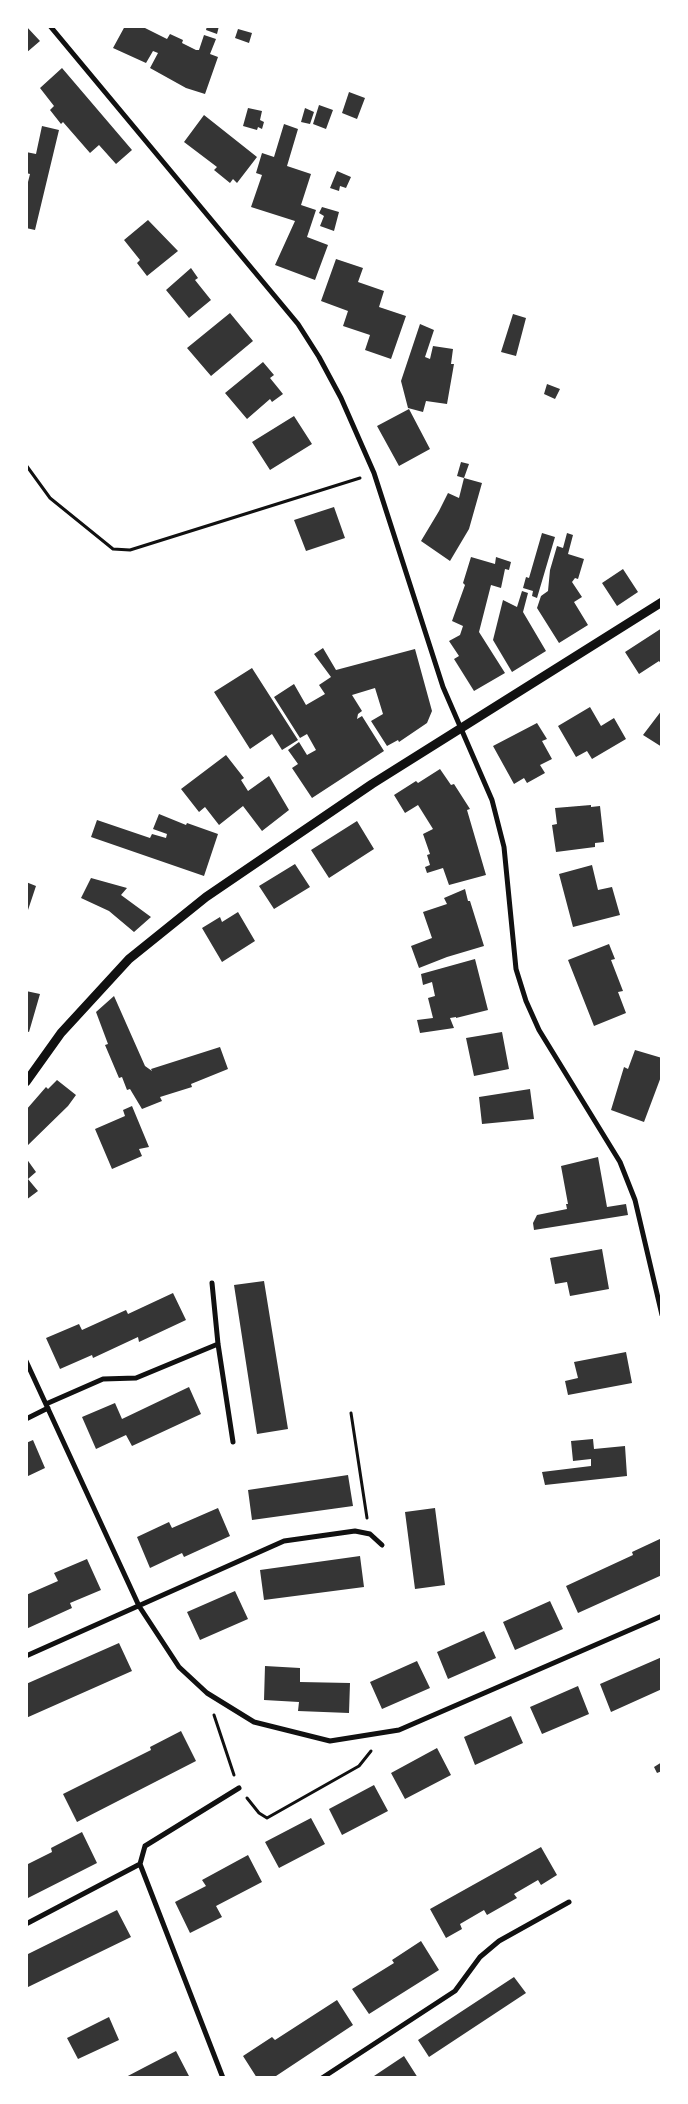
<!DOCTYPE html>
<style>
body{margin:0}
#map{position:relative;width:688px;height:2104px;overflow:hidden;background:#fff;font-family:Poppins,sans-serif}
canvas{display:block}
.frame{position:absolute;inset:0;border:28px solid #fff;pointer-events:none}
</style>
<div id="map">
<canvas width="688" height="2104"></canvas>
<div class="frame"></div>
</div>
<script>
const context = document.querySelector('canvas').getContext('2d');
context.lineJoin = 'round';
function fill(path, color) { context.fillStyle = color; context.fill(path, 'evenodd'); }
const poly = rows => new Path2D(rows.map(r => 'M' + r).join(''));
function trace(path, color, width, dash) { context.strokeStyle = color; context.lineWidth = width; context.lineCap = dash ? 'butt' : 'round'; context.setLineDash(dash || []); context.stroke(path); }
fill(poly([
 [26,26,40,41,26,53],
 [125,26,141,26,167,39,170,34,183,40,182,43,196,50,199,50,204,35,216,39,210,54,218,57,205,94,186,88,150,68,158,53,153,51,146,63,113,48],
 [207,26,219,26,217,34,206,30],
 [238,29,252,33,249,43,235,38],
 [62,68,132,150,116,164,99,145,90,153,63,122,61,124,50,110,54,106,40,88],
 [349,92,365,98,357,119,342,113],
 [319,105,333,110,326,129,313,124],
 [248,108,262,111,260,120,264,122,262,129,258,127,257,130,243,126],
 [305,108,314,112,310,124,301,122],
 [204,115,257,157,237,183,233,179,230,183,214,170,217,167,184,142],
 [284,124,298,129,287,166,311,174,301,205,316,210,307,237,328,245,315,280,275,265,295,221,251,207,262,175,256,173,262,153,274,157],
 [42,126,59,130,35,230,26,228,26,190,30,174,26,173,26,152,36,154],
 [337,171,351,177,346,188,340,186,339,191,330,188],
 [322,207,339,212,334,231,320,226,324,216,319,213],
 [148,220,178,251,147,276,137,263,140,260,124,240],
 [336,259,363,268,358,282,384,291,379,307,406,316,391,359,365,350,370,335,343,326,348,311,321,301],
 [191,268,198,278,195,280,211,300,189,318,166,290],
 [230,313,253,341,211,376,187,348],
 [513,314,526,318,516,356,501,352],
 [420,324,434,330,425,357,430,359,433,346,453,349,451,364,454,364,447,404,426,401,423,412,408,408,401,381],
 [263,362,274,375,270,378,283,394,272,402,270,399,247,419,225,393],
 [547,384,560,389,555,399,544,394],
 [409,409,430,449,399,466,377,426],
 [294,416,312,444,270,470,252,442],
 [461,462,469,464,464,478,457,476],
 [464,478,482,483,469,529,450,561,421,541,439,511,448,493,459,498],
 [334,507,345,538,306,551,294,520],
 [542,533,555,537,537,598,532,596,533,591,523,588,526,577,529,578],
 [567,533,573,535,568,554,584,559,578,579,575,578,572,582,582,597,574,602,588,625,559,643,537,608,541,596,548,591,550,570,557,546,563,548],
 [471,557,495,564,496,557,511,562,509,570,505,569,501,588,491,585,479,632,505,673,474,691,454,659,459,656,449,641,460,635,463,626,452,621,465,585,463,583],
 [623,569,638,592,617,606,602,583],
 [522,591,528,593,523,612,546,651,512,672,493,640,503,600,517,607],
 [662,628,662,665,659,661,639,674,625,652],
 [323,648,336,670,415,649,432,711,427,723,399,742,398,740,387,746,371,721,383,714,375,688,352,695,362,711,358,714,357,719,362,716,384,751,312,798,292,768,298,764,288,750,299,742,307,755,316,750,307,734,300,738,274,697,294,684,306,705,325,694,319,685,331,677,314,654],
 [252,668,298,740,282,750,272,734,250,749,214,692],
 [590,707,601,726,614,718,626,739,592,759,587,751,576,757,558,726],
 [662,710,662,747,643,735],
 [537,723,547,739,542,741,552,759,540,765,545,773,527,783,524,778,514,784,493,746],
 [226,755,244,778,241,780,248,791,269,776,289,810,262,831,243,806,219,825,205,807,199,812,181,789],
 [440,769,451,785,454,784,470,809,467,810,486,875,449,885,443,868,427,873,425,867,430,865,427,855,430,854,423,834,433,829,418,805,405,813,394,795,416,781,418,783],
 [591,805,591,807,600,806,604,842,595,843,595,847,556,852,552,825,557,824,555,808],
 [159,814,186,825,187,823,218,834,204,876,91,837,97,820,150,838,152,834,166,838,167,834,153,829],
 [357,821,374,849,329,878,311,850],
 [295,864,310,887,274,909,259,886],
 [592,865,598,890,612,887,620,915,573,927,559,874],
 [91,878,127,888,121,895,151,917,134,932,109,911,81,898],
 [26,882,36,886,27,913,26,913],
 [465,889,468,901,470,901,484,946,447,957,419,968,411,946,432,938,423,912,447,904,444,898],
 [238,912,255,941,222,962,202,928,220,917,222,922],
 [609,944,615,959,611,960,623,991,618,992,626,1013,594,1026,568,960],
 [475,959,488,1010,456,1018,456,1017,450,1018,454,1028,420,1033,417,1020,433,1018,428,998,435,996,432,982,423,985,421,974],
 [26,991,40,994,29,1032,26,1031],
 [114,996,145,1066,152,1071,151,1069,220,1047,228,1069,191,1084,192,1087,160,1097,162,1101,142,1109,130,1089,127,1090,122,1077,119,1078,105,1045,108,1044,96,1012],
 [502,1032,509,1069,474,1076,466,1038],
 [635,1050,662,1058,662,1074,644,1122,611,1110,624,1067,628,1069],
 [57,1080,76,1095,68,1106,26,1147,26,1110,46,1087,48,1089],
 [530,1089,534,1119,482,1124,479,1097],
 [132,1106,149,1147,139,1149,142,1156,112,1169,95,1129,125,1116,123,1110],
 [598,1157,607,1207,626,1204,628,1215,534,1230,533,1223,537,1215,567,1209,566,1204,568,1204,561,1166],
 [26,1158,36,1172,28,1179,38,1191,26,1200],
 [602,1249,609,1289,570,1296,567,1282,555,1284,550,1258],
 [264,1281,288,1429,257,1434,234,1285],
 [173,1293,186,1320,139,1342,138,1337,93,1358,92,1355,60,1369,46,1338,79,1324,82,1330,126,1310,128,1314],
 [626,1352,632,1383,568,1395,565,1381,578,1378,574,1362],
 [189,1387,201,1414,132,1446,126,1435,96,1449,82,1417,115,1403,122,1419],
 [593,1439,594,1449,625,1446,627,1476,545,1485,542,1472,591,1466,591,1459,573,1461,571,1441],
 [33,1440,45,1468,26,1477,26,1443],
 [348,1475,353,1506,252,1520,248,1490],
 [218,1508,230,1536,184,1557,182,1553,150,1568,137,1537,169,1522,172,1528],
 [435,1508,445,1585,415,1589,405,1512],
 [662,1538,662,1575,578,1613,566,1586,633,1555,632,1552],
 [360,1556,364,1587,264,1600,260,1570],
 [87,1559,101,1590,70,1603,72,1608,26,1629,26,1595,58,1581,54,1573],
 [235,1591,248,1619,200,1640,187,1612],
 [550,1601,563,1629,515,1650,503,1622],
 [484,1631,496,1658,448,1679,437,1652],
 [119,1643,132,1671,26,1718,26,1684],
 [662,1657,662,1689,611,1712,600,1684],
 [417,1661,430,1688,382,1709,370,1682],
 [265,1666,300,1668,300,1682,350,1683,349,1713,298,1711,299,1702,264,1700],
 [578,1686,589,1714,542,1734,530,1707],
 [511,1716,523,1743,475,1765,464,1737],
 [181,1731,196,1761,77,1822,63,1794,151,1750,150,1747],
 [437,1748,451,1775,405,1799,391,1773],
 [662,1762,662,1771,657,1773,654,1767],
 [374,1785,388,1811,342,1835,329,1809],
 [311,1818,325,1844,279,1868,265,1842],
 [82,1832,97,1863,26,1899,26,1865,52,1852,51,1848],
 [541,1847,557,1875,541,1885,538,1880,514,1894,517,1898,487,1915,484,1910,460,1924,462,1929,446,1938,430,1909],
 [248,1855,262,1882,216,1906,222,1917,190,1933,175,1902,206,1886,202,1880],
 [117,1910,131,1937,26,1988,26,1955],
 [421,1941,439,1970,369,2014,352,1989,394,1963,392,1960],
 [514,1977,526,1993,429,2057,418,2040],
 [337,2000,353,2025,273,2078,257,2078,243,2056,272,2037,275,2040],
 [109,2017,119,2040,78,2059,67,2038],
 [176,2051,190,2078,124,2078,145,2067],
 [404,2056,418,2078,371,2078]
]), '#353535');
trace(poly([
 [26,465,50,498,113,549,130,550,360,478],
 [351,1413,367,1518],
 [214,1715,234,1775],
 [247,1798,259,1813,267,1818,359,1766,371,1751]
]), '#111', 3);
trace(poly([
 [50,26,298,324,319,357,341,398,374,473,443,687,492,800,504,847,516,969,526,1001,539,1030,620,1162,635,1200,662,1315],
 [212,1283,218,1344,233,1442],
 [26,1361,139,1606,179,1667,207,1693,254,1722,330,1741,399,1730,662,1616],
 [46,1404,103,1379,136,1378,218,1344],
 [26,1419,48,1408],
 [26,1656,284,1541,355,1531,370,1534,382,1545],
 [140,1864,223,2078],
 [26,1924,140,1864,145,1846,239,1788],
 [322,2078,455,1991,480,1957,499,1941,569,1902]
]), '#111', 5);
trace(poly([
 [26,1082,61,1033,129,959,206,897,372,784,662,602]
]), '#111', 9);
</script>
